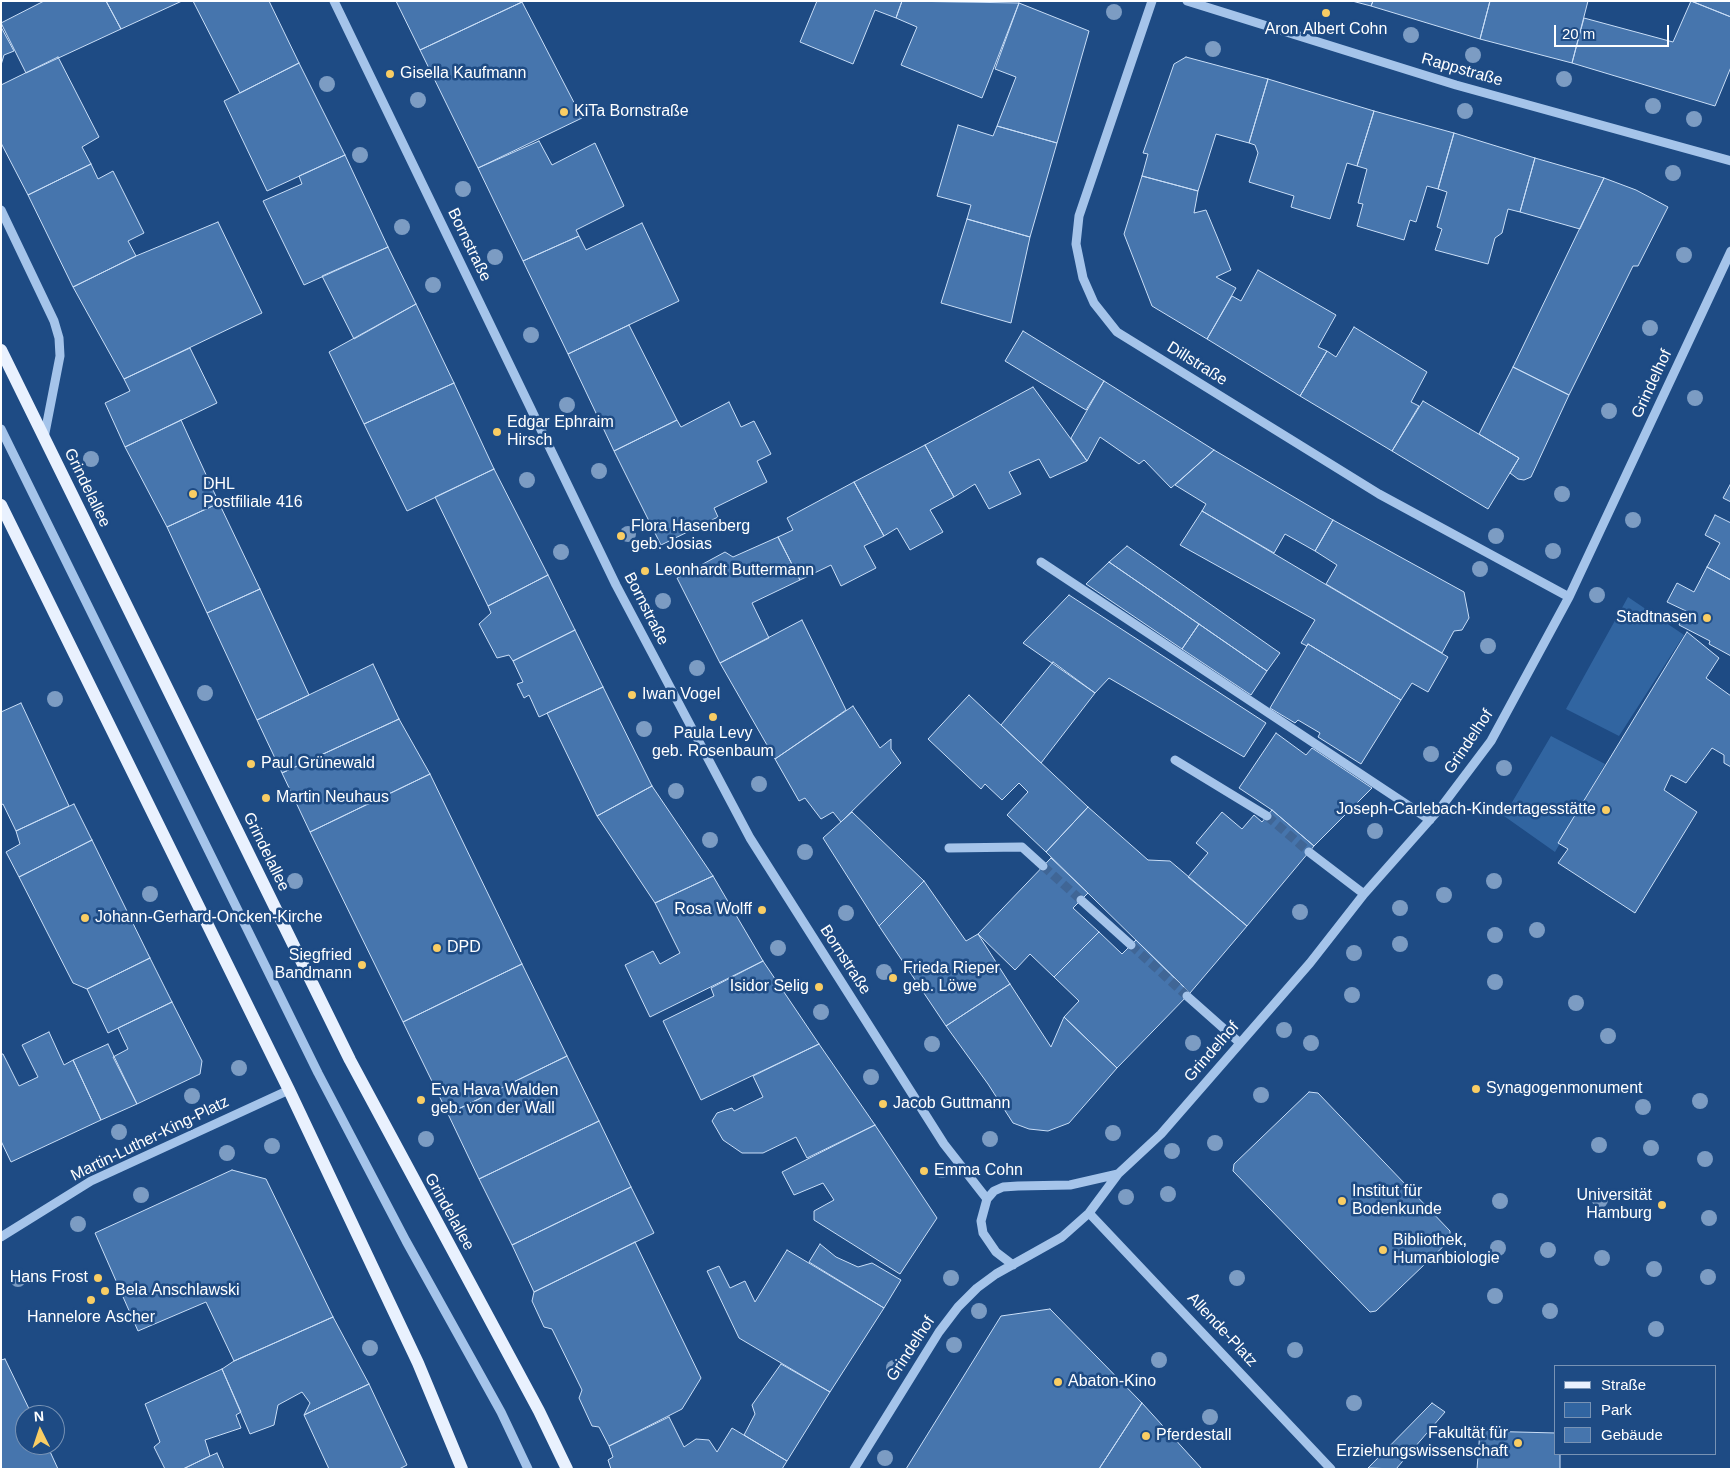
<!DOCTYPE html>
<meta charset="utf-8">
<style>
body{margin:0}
#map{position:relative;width:1732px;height:1470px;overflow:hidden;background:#1e4b84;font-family:Helvetica,sans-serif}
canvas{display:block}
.frame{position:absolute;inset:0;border:2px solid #fff;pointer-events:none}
.legend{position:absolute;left:1554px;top:1365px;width:162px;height:90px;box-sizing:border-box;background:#1e4b84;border:1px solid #7893b5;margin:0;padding:6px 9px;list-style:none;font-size:15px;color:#fff}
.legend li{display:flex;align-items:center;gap:10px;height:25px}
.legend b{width:25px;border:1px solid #7893b5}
.north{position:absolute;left:15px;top:1405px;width:50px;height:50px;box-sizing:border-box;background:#1e4b84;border:1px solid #7893b5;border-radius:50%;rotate:356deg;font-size:14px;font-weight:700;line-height:20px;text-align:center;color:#fff}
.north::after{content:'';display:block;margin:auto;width:18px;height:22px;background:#f9cd64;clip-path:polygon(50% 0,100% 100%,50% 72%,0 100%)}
.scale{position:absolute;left:1554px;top:25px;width:115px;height:22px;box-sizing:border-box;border:2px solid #fff;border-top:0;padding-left:6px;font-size:15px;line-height:18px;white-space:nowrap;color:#fff;-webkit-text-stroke:4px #1e4b84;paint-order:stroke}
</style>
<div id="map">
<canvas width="1732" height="1470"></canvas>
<div class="frame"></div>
<ul class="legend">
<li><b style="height:6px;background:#e9f1fe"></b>Straße</li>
<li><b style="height:14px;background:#3165a1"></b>Park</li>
<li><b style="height:14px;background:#4675ad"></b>Gebäude</li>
</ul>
<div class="north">N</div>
<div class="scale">20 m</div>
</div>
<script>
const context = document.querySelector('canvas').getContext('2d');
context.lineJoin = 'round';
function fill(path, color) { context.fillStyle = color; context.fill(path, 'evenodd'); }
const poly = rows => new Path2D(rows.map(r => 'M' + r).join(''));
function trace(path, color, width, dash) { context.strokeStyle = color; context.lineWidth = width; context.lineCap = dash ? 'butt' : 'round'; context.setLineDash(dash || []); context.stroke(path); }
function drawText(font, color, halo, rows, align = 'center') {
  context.font = font + ' Helvetica,sans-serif'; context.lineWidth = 5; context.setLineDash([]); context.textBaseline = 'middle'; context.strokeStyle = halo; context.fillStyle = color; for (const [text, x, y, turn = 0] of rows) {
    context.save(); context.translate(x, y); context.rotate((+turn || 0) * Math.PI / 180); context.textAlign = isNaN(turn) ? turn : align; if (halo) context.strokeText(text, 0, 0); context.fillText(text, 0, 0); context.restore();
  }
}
fill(poly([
 [1628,597,1684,635,1619,736,1566,709],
 [1551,736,1605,764,1555,852,1504,816]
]), '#3165a1');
const building = poly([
 [44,1,106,1,121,29,26,73,1,23,44,1],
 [106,1,182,1,121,29,106,1],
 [193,1,269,1,299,63,240,93,193,1],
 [396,1,521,1,522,2,420,50,396,1],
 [817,1,902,1,896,18,875,10,853,64,800,42,817,1],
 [902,1,1019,3,982,98,901,65,917,27,896,18,902,1],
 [1352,1,1373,1,1371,6,1352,1],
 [1373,1,1490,1,1480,39,1371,6,1373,1],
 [1490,1,1588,1,1572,63,1480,39,1490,1],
 [1691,1,1731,17,1731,67,1715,106,1572,63,1584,18,1673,42,1691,1],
 [1691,1,1731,1,1731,17,1691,1],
 [522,2,582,118,478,168,420,50,522,2],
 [1019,3,1089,31,1057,143,997,126,1016,77,995,69,1019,3],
 [1,27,14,51,4,55,1,65,1,27],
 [58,57,99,137,82,147,91,164,28,195,1,143,1,85,58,57],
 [1186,57,1268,79,1249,143,1216,134,1198,191,1142,176,1148,154,1143,153,1174,64,1186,57],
 [299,63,345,155,267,191,224,101,299,63],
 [1268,79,1374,111,1357,166,1347,163,1330,219,1291,207,1294,196,1249,182,1258,153,1255,145,1249,143,1268,79],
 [1374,111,1454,133,1438,189,1427,186,1416,222,1410,220,1404,240,1357,226,1363,204,1358,203,1367,169,1357,166,1374,111],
 [958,125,993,136,997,126,1057,143,1030,237,967,219,971,205,937,196,958,125],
 [1454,133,1535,158,1520,212,1508,209,1502,233,1495,238,1488,264,1435,250,1442,229,1437,227,1447,192,1438,189,1454,133],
 [539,141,552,165,595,143,624,206,576,230,579,236,523,261,478,168,539,141],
 [345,155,388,247,304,285,263,201,302,184,299,176,345,155],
 [1535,158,1604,178,1580,229,1520,212,1535,158],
 [91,164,98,179,113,171,144,233,128,241,136,256,73,287,28,195,91,164],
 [1142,176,1198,191,1194,213,1206,210,1231,270,1216,277,1236,288,1207,339,1152,306,1124,234,1142,176],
 [1604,178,1636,190,1668,207,1638,266,1633,266,1569,395,1513,367,1604,178],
 [967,219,1030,237,1011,323,941,303,967,219],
 [218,222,262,313,124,379,73,287,136,256,218,222],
 [642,223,679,301,568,354,523,261,579,236,586,250,642,223],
 [388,247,416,304,354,339,322,276,388,247],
 [1258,270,1336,315,1318,347,1327,351,1300,396,1207,339,1232,296,1241,301,1258,270],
 [416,304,454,383,364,424,329,352,416,304],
 [629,325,677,420,614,451,568,354,629,325],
 [1354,327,1427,372,1411,402,1419,406,1392,451,1300,396,1327,351,1336,357,1354,327],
 [1023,331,1104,381,1086,410,1005,361,1023,331],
 [190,348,217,403,125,447,105,403,130,391,124,379,190,348],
 [1513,367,1569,395,1531,477,1524,480,1518,479,1510,473,1519,458,1479,434,1513,367],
 [1104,381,1214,450,1171,488,1144,460,1139,464,1100,437,1087,461,1071,438,1104,381],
 [454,383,494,469,407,511,364,424,454,383],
 [1033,387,1087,461,1050,478,1039,459,1009,472,1021,494,989,509,975,484,954,497,925,445,1033,387],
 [1423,401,1519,458,1488,509,1392,451,1423,401],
 [729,402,741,427,754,421,771,454,757,461,767,482,714,508,718,517,661,545,614,451,677,420,681,427,729,402],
 [181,420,219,503,167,527,125,447,181,420],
 [925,445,954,497,930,510,943,532,910,550,897,528,884,536,854,482,925,445],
 [1214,450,1333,520,1315,551,1285,534,1274,553,1202,511,1206,504,1175,485,1214,450],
 [494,469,548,575,488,606,435,497,494,469],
 [854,482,884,536,864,546,876,568,841,586,831,565,800,580,778,537,793,530,787,518,854,482],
 [1731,483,1731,502,1723,498,1731,483],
 [219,503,260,589,207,613,167,527,219,503],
 [1202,511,1448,657,1428,692,1412,683,1401,700,1308,644,1307,646,1301,643,1315,620,1180,545,1202,511],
 [1715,515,1731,523,1731,580,1707,567,1720,543,1705,535,1715,515],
 [1333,520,1464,592,1469,618,1462,630,1454,631,1442,653,1326,584,1337,565,1315,551,1333,520],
 [778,537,800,580,752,603,769,638,720,663,677,578,725,552,733,557,778,537],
 [1127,546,1280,653,1267,671,1109,562,1127,546],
 [1109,562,1199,624,1182,649,1086,584,1109,562],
 [1707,567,1731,580,1731,656,1709,644,1710,641,1679,625,1686,611,1667,602,1677,583,1694,592,1707,567],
 [548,575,575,630,513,661,509,655,497,658,479,624,491,613,488,606,548,575],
 [260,589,309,695,257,720,207,613,260,589],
 [1069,595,1266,723,1244,757,1109,678,1095,693,1023,643,1069,595],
 [802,620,846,710,775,759,720,663,802,620],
 [1199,624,1267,671,1251,695,1182,649,1199,624],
 [575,630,603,687,539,717,529,695,524,698,517,684,523,682,513,661,575,630],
 [1687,632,1719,658,1706,678,1731,696,1731,767,1724,763,1724,755,1712,748,1686,783,1671,775,1664,790,1697,812,1635,913,1558,863,1568,849,1558,843,1687,632],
 [1308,644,1401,700,1361,764,1318,737,1320,733,1298,720,1295,723,1270,708,1308,644],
 [1053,662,1095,693,1041,763,1001,725,1053,662],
 [373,664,399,719,282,773,257,720,373,664],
 [603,687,652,786,597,816,547,713,603,687],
 [969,695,1088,807,1046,852,1007,815,1028,792,1019,783,1002,800,985,784,981,789,928,739,969,695],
 [21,703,69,806,16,831,3,804,1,805,1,712,21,703],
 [853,706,880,748,891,739,891,749,901,763,841,822,833,812,821,819,805,798,799,801,775,759,853,706],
 [399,719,430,774,310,832,282,773,399,719],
 [1276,733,1306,755,1312,748,1372,788,1314,846,1272,810,1239,788,1276,733],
 [430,774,522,964,403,1022,310,832,430,774],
 [652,786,713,876,655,903,597,816,652,786],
 [74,804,92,840,19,877,6,852,20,844,16,831,74,804],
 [1088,807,1148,860,1170,861,1247,926,1190,993,1046,852,1088,807],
 [1272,810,1314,846,1247,926,1188,877,1208,853,1196,843,1222,812,1242,829,1254,815,1262,822,1272,810],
 [852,812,924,881,879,926,823,838,852,812],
 [92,840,150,958,87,989,73,983,19,877,92,840],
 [1051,858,1088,893,1073,908,1099,932,1054,977,1030,954,1015,970,978,934,1051,858],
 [713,876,763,961,650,1017,625,965,653,951,660,964,680,953,655,903,713,876],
 [924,881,966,941,978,934,1010,984,946,1026,879,926,924,881],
 [1099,932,1122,954,1136,940,1190,993,1117,1068,1064,1017,1079,1001,1054,977,1099,932],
 [150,958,172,1002,108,1033,87,989,150,958],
 [763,961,819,1044,701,1100,663,1021,714,996,711,988,763,961],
 [522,964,567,1056,448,1114,403,1022,522,964],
 [1010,984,1051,1047,1064,1017,1117,1068,1069,1123,1048,1131,1029,1129,1013,1123,988,1084,946,1026,1010,984],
 [172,1002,202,1061,200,1074,137,1104,113,1057,128,1049,118,1028,172,1002],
 [49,1032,64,1065,73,1060,101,1120,11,1162,1,1141,1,1054,3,1054,19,1086,38,1077,22,1045,49,1032],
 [108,1044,137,1104,101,1120,73,1060,108,1044],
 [819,1044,875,1125,807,1158,796,1137,763,1153,742,1153,723,1140,712,1121,717,1113,732,1108,734,1111,763,1097,753,1076,819,1044],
 [567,1056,599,1121,479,1179,448,1114,567,1056],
 [1309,1092,1318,1093,1450,1231,1450,1240,1376,1311,1370,1312,1233,1171,1234,1164,1309,1092],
 [599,1121,631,1187,512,1245,479,1179,599,1121],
 [875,1125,937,1218,900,1274,814,1220,814,1211,834,1200,823,1183,794,1195,782,1172,875,1125],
 [232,1170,266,1179,333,1317,234,1361,206,1302,138,1331,95,1233,232,1170],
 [631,1187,654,1233,534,1292,512,1245,631,1187],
 [635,1242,701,1378,682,1409,609,1446,599,1427,592,1426,579,1398,582,1390,552,1329,544,1327,532,1301,534,1292,635,1242],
 [820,1244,836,1257,858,1267,872,1263,901,1280,884,1308,809,1262,820,1244],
 [787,1250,884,1308,830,1392,739,1338,707,1271,719,1266,730,1288,745,1281,755,1302,787,1250],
 [1050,1309,1142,1403,1099,1469,906,1469,1001,1316,1050,1309],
 [333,1317,369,1384,304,1415,310,1403,302,1392,278,1405,274,1425,250,1434,222,1369,234,1361,333,1317],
 [5,1359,32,1415,25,1415,25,1445,47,1445,58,1469,1,1469,1,1360,5,1359],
 [781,1364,830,1392,787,1461,744,1435,755,1414,752,1405,781,1364],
 [222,1369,241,1412,236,1415,241,1428,205,1440,210,1456,183,1469,165,1469,154,1447,160,1442,145,1404,222,1369],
 [369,1384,407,1465,399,1469,329,1469,304,1415,369,1384],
 [1142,1403,1202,1469,1099,1469,1142,1403],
 [1432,1403,1445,1412,1396,1469,1368,1468,1432,1403],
 [669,1417,684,1447,696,1439,709,1440,717,1452,732,1428,787,1461,782,1469,611,1469,608,1460,613,1457,609,1446,669,1417],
 [1480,1431,1556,1433,1556,1454,1560,1454,1560,1469,1477,1469,1480,1431],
 [217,1453,224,1469,183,1469,210,1456,217,1453]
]);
fill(building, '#4675ad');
trace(building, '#c9def7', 1);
trace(poly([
 [1267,816,1309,852],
 [1043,866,1081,900],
 [1131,945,1187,996]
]), '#406696', 9, [9, 4.5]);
trace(poly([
 [334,1,616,585,750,838,944,1144,987,1199],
 [1152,1,1079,216,1076,244,1083,278,1094,303,1117,332,1379,494,1569,597],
 [1187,1,1456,85,1731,161],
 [1,210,54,321,59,338,60,356,44,438],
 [1,429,318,1073,406,1241,501,1412,528,1469],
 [1041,562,1430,820],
 [1175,760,1267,816],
 [949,848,1022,847,1043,866],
 [1309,852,1364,894],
 [1081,900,1131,945],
 [1187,996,1240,1043],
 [1089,1213,1331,1469],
 [1,1237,91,1181,289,1090],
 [1013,1265,996,1252,983,1233,981,1221,987,1199,994,1191,1003,1187,1018,1186,1070,1185,1118,1174],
 [854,1469,939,1332,958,1307,977,1288,996,1274,1062,1237,1089,1213,1118,1174,1161,1134,1310,963,1364,894,1442,806,1491,741,1569,597,1731,251]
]), '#a5c4ea', 9);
trace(poly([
 [1,350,350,1060,539,1411,567,1469],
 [1,505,289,1090,418,1363,462,1469]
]), '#e9f1fe', 12);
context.fillStyle = '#7c9cc3';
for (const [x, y] of [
 [1114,12],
 [1411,35],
 [1213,49],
 [1473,55],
 [1564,79],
 [327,84],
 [418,100],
 [1653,106],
 [1465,111],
 [1694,119],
 [360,155],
 [1673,173],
 [463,189],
 [402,227],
 [1684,255],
 [495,257],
 [433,285],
 [1650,328],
 [531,335],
 [1695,398],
 [567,405],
 [1609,411],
 [91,459],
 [599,471],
 [527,480],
 [1562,494],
 [1633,520],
 [628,534],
 [1496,536],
 [1553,551],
 [561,552],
 [1480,569],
 [1597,595],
 [663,601],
 [1488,646],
 [697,668],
 [205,693],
 [55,699],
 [644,729],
 [1431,754],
 [1504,768],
 [759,784],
 [676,791],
 [1375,831],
 [710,840],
 [805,852],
 [295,881],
 [1494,881],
 [150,894],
 [1444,895],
 [1400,908],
 [1300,912],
 [846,913],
 [1537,930],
 [1495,935],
 [1400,944],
 [778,948],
 [1354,953],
 [884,972],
 [1495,982],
 [1352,995],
 [1576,1003],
 [821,1012],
 [1284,1030],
 [1608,1036],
 [1193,1043],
 [1311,1043],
 [932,1044],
 [239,1068],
 [871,1077],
 [1261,1095],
 [192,1096],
 [1700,1101],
 [1643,1107],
 [119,1132],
 [1113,1133],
 [426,1139],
 [990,1139],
 [1215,1143],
 [1599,1145],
 [272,1146],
 [1651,1148],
 [1172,1151],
 [227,1153],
 [1705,1159],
 [942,1170],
 [1168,1194],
 [141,1195],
 [1126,1197],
 [1600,1200],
 [1500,1201],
 [1709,1218],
 [78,1224],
 [1498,1248],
 [1548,1250],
 [1602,1258],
 [1654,1269],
 [1708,1277],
 [951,1278],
 [1237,1278],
 [18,1279],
 [1495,1296],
 [979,1311],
 [1550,1311],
 [1656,1329],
 [954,1345],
 [370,1348],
 [1295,1350],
 [1159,1360],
 [894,1368],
 [1354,1403],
 [1210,1417],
 [885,1458]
]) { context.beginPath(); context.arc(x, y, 8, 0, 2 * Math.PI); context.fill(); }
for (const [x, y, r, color] of [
 [1326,13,5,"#f9cd64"],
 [390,74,5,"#f9cd64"],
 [564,112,5,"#f9cd64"],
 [497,432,5,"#f9cd64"],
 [193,494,5,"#f9cd64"],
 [621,536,5,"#f9cd64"],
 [645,571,5,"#f9cd64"],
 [1707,618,5,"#f9cd64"],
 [632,695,5,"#f9cd64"],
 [713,717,5,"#f9cd64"],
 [251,764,5,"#f9cd64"],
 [266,798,5,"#f9cd64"],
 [1606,810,5,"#f9cd64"],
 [762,910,5,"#f9cd64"],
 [85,918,5,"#f9cd64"],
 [437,948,5,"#f9cd64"],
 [362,965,5,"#f9cd64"],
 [893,978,5,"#f9cd64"],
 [819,987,5,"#f9cd64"],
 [1476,1089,5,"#f9cd64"],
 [421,1100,5,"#f9cd64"],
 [883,1104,5,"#f9cd64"],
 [924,1171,5,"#f9cd64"],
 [1342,1201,5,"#f9cd64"],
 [1662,1205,5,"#f9cd64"],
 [1383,1250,5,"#f9cd64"],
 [98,1278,5,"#f9cd64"],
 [105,1291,5,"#f9cd64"],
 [91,1300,5,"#f9cd64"],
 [1058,1382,5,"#f9cd64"],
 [1146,1436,5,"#f9cd64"],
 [1518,1443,5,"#f9cd64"]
]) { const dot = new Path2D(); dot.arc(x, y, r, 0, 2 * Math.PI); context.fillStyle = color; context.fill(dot); trace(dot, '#1e4b84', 2); }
drawText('16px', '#fff', '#1e4b84', [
 ["Aron Albert Cohn",1326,30,"center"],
 ["Gisella Kaufmann",400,74],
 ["KiTa Bornstraße",574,112],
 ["Edgar Ephraim",507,423],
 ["Hirsch",507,441],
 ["DHL",203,485],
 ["Postfiliale 416",203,503],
 ["Flora Hasenberg",631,527],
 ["geb. Josias",631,545],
 ["Leonhardt Buttermann",655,571],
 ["Stadtnasen",1697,618,"right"],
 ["Iwan Vogel",642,695],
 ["Paula Levy",713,734,"center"],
 ["geb. Rosenbaum",713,752,"center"],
 ["Paul Grünewald",261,764],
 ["Martin Neuhaus",276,798],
 ["Joseph-Carlebach-Kindertagesstätte",1596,810,"right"],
 ["Rosa Wolff",752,910,"right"],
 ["Johann-Gerhard-Oncken-Kirche",95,918],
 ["DPD",447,948],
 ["Siegfried",352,956,"right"],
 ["Bandmann",352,974,"right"],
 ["Frieda Rieper",903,969],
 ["geb. Löwe",903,987],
 ["Isidor Selig",809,987,"right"],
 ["Synagogenmonument",1486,1089],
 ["Eva Hava Walden",431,1091],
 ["geb. von der Wall",431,1109],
 ["Jacob Guttmann",893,1104],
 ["Emma Cohn",934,1171],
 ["Institut für",1352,1192],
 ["Bodenkunde",1352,1210],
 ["Universität",1652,1196,"right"],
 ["Hamburg",1652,1214,"right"],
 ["Bibliothek,",1393,1241],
 ["Humanbiologie",1393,1259],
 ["Hans Frost",88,1278,"right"],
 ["Bela Anschlawski",115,1291],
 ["Hannelore Ascher",91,1318,"center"],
 ["Abaton-Kino",1068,1382],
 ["Fakultät für",1508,1434,"right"],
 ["Erziehungswissenschaft",1508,1452,"right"],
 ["Pferdestall",1156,1436]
], 'left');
drawText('16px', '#fff', '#1e4b84', [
 ["Rappstraße",1462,70,16],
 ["Bornstraße",469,245,64],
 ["Dillstraße",1197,364,32],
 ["Grindelhof",1652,384,-65],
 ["Grindelallee",87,488,64],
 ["Bornstraße",646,609,63],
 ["Grindelhof",1469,742,-56],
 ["Grindelallee",266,852,64],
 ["Bornstraße",845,960,57],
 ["Grindelhof",1212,1052,-49],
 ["Martin-Luther-King-Platz",150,1139,-26],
 ["Grindelallee",449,1212,61],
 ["Allende-Platz",1222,1330,47],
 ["Grindelhof",911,1349,-57]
]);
</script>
